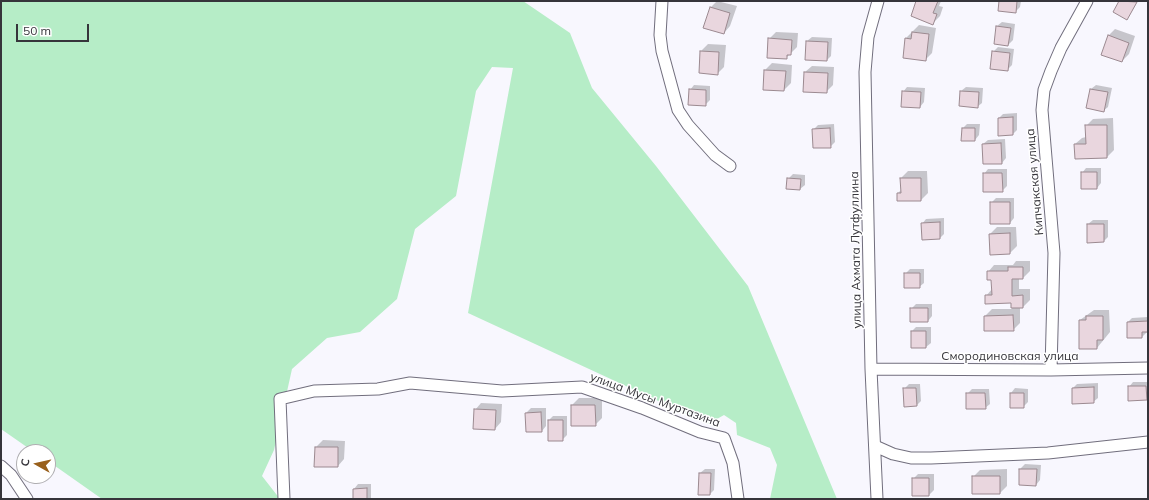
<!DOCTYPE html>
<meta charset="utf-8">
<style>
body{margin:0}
#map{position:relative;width:1149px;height:500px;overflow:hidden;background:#f8f7fe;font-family:Mulish,sans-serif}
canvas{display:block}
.frame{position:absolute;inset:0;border:2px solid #36353b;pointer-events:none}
.north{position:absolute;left:16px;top:444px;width:40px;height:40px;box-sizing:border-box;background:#fff;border:1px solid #afaeb1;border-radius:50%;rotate:278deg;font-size:11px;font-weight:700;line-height:16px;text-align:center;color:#36353b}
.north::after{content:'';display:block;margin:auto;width:14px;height:18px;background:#99601c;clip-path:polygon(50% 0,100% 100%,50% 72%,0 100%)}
.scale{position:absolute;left:16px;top:24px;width:73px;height:18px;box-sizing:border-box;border:2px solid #36353b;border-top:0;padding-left:5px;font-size:12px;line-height:14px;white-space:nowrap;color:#36353b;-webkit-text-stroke:3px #fff;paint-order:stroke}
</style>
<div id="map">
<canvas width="1149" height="500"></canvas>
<div class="frame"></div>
<div class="north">С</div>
<div class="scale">50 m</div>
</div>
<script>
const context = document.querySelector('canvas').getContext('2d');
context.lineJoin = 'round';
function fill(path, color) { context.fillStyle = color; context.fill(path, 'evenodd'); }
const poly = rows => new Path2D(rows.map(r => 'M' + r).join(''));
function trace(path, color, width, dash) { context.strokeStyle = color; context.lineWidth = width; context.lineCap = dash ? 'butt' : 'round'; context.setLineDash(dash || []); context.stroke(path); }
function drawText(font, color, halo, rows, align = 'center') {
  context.font = font + ' Mulish,sans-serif'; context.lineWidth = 3; context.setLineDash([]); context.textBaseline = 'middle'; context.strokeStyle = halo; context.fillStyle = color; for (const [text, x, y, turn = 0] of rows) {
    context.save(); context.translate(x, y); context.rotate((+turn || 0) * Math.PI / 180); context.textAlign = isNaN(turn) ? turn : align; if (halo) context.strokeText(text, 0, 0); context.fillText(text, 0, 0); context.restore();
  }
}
fill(poly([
 [1,1,523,1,570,33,592,88,656,166,748,286,837,499,770,499,777,465,770,448,737,435,736,423,724,415,708,424,468,313,513,68,492,67,476,91,456,196,415,229,397,299,360,332,327,338,292,369,274,450,262,476,280,499,102,499,48,461,48,452,34,452,1,429]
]), '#b6edc7');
fill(poly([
 [717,1,737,6,730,26,724,33,705,28,711,7],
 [917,1,941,1,939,6,943,7,940,16,933,23],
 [1000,1,1021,1,1020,7,1015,12],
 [1120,1,1138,1,1127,19,1114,12],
 [1002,22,1015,24,1013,40,1008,45,995,43,997,26],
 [919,25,936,28,932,53,925,60,906,38],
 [1115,29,1135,36,1129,54,1122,61,1108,36],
 [776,32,798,33,797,47,786,58,769,39],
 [812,37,832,38,831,56,827,60,807,41],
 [708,44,726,45,724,67,717,74,700,72,701,51],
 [998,47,1014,49,1012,65,1007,70,993,52],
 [772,63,792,65,791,83,784,90,765,70],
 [812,66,834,67,833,85,826,92,805,72],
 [694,85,710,86,710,100,705,105,690,90],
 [1096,85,1112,88,1108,107,1103,111,1087,108,1091,89],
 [907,87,925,88,924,102,920,107,903,92],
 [966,87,983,88,982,103,977,107,961,91],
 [1017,113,1017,130,1013,134,999,118,1003,114],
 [1113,118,1114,150,1107,157,1076,158,1075,144,1082,138,1086,137,1086,126,1093,119],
 [834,124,835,142,830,147,813,130,818,125],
 [967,124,980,124,979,135,975,140,963,128],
 [1005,139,1006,158,1002,163,983,144,988,140],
 [1086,168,1101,168,1101,183,1097,188,1082,173],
 [988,169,1007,169,1007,186,1002,191,984,174],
 [908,171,927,171,928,193,921,200,898,193,901,190,901,178],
 [793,174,805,175,805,185,800,189,787,188,788,179],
 [996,198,1014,198,1014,218,1010,223,991,203],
 [944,218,944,234,940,238,922,224,926,219],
 [1093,220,1108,220,1108,237,1104,241,1088,224],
 [997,227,1016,227,1017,246,1010,253,990,234],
 [1016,261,1030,261,1030,271,1023,278,1019,278,1019,289,1030,289,1030,300,1023,307,1020,307,1020,323,1013,330,985,316,992,309,1012,309,1012,302,986,296,992,289,992,279,988,272,994,265,1013,265],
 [910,269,924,269,924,283,919,287,905,274],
 [916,304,932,304,932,316,928,321,911,309],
 [1094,310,1109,310,1110,332,1097,348,1080,320],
 [1148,317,1148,331,1142,337,1128,322,1132,318],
 [916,327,931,327,931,343,926,347,912,331],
 [1133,382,1148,382,1148,397,1146,399,1129,387],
 [1098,383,1098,398,1093,402,1073,388,1077,384],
 [909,384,920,384,921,401,917,405,904,389],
 [1015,388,1028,389,1028,402,1023,407,1011,393],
 [972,389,989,389,990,404,985,408,967,394],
 [579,398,602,398,602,418,595,425,572,405],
 [481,403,502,404,501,422,495,429,475,410],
 [531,408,546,408,546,426,542,431,526,413],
 [553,416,567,416,567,435,562,440,549,420],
 [323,440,345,441,344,459,338,466,316,447],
 [1025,464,1041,465,1040,480,1036,485,1020,484,1020,469],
 [705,469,715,469,714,490,710,494,700,473],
 [1007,469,1007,486,1000,493,973,477,980,470],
 [918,474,934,474,934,490,929,495,913,495,913,479],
 [358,484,371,484,371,499,354,499,354,489]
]), '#0003');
const building = poly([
 [916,1,938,1,933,13,937,14,933,25,911,16,916,1],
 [999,1,1017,1,1016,13,998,11,999,1],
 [1119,1,1137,2,1127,20,1113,12,1119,1],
 [710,7,730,13,724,34,703,28,710,7],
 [996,26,1011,28,1008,46,994,44,996,26],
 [912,32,929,34,926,61,903,58,905,38,911,39,912,32],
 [1108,35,1129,43,1122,62,1101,55,1108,35],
 [768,38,792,40,791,55,787,55,787,59,767,58,768,38],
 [806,41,828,42,827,61,805,60,806,41],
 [700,51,719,52,718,75,699,73,700,51],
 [992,51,1010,53,1008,71,990,69,992,51],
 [764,70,786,71,784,91,763,90,764,70],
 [804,72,828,73,827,93,803,92,804,72],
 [689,89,706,90,706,106,688,105,689,89],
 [1090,89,1108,92,1104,112,1086,108,1090,89],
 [902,91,921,92,920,108,901,107,902,91],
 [960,91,979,92,978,108,959,106,960,91],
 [1013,117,1013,135,998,136,998,118,1013,117],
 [1085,125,1107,125,1107,158,1075,159,1074,144,1086,144,1085,125],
 [830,128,831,148,813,148,812,129,830,128],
 [962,128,975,128,975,141,961,141,962,128],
 [1001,143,1002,164,983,164,982,144,1001,143],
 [1081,172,1097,172,1097,189,1081,189,1081,172],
 [983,173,1002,173,1003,192,983,192,983,173],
 [787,178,801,179,800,190,786,189,787,178],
 [900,178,921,178,921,201,897,201,897,193,901,193,900,178],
 [990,202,1010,202,1010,224,990,224,990,202],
 [940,222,940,239,922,240,921,223,940,222],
 [1087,224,1104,224,1104,242,1087,243,1087,224],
 [1010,233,1010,254,990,255,989,234,1010,233],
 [1008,267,1023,267,1023,279,1012,279,1012,296,1023,295,1023,308,1011,308,1011,303,985,304,985,295,992,295,991,280,987,280,987,271,1008,271,1008,267],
 [904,273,920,273,920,288,904,288,904,273],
 [910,308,928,308,928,322,910,322,910,308],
 [1013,315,1014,331,984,331,984,316,1013,315],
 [1086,316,1103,316,1103,340,1097,340,1097,349,1079,349,1079,320,1086,320,1086,316],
 [1148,321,1148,332,1142,332,1142,338,1127,338,1127,322,1148,321],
 [911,331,926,331,926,348,911,348,911,331],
 [1128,386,1146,386,1147,400,1128,401,1128,386],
 [1094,387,1094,403,1072,404,1072,388,1094,387],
 [903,388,916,388,917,406,904,407,903,388],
 [966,393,985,393,986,409,966,409,966,393],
 [1010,393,1024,393,1024,408,1010,408,1010,393],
 [571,405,595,405,596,426,571,426,571,405],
 [474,409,496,410,495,430,473,429,474,409],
 [541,412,542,432,526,432,525,413,541,412],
 [548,420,563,420,563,441,548,441,548,420],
 [315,447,338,447,338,467,314,467,315,447],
 [1019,469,1037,469,1036,486,1019,485,1019,469],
 [699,473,711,473,710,495,698,495,699,473],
 [972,476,1000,476,1000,494,972,494,972,476],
 [912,478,929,478,929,496,912,496,912,478],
 [367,488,367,499,353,499,353,489,367,488]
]);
fill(building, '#e9d6de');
trace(building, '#9b8990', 1);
const minor = poly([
 [662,1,660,35,662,51,678,110,688,125,715,155,730,166],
 [871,369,1051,370,1148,368],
 [1051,370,1054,253,1042,110,1044,90,1051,71,1061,48,1087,1],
 [875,446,893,454,911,458,931,458,1048,453,1148,442],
 [1,466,11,475,27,499],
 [284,499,280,399,314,391,378,389,410,383,502,391,582,387,642,408,700,432,724,438,733,463,738,499],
 [877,499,871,369,865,72,868,37,878,1]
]);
trace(minor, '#716e7d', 13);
trace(minor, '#fff', 11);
drawText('12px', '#36353b', '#fff', [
 ["Кипчакская улица",1035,182,-95],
 ["улица Ахмата Лутфуллина",856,250,-91],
 ["Смородиновская улица",1010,356],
 ["улица Мусы Муртазина",655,400,20]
]);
</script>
